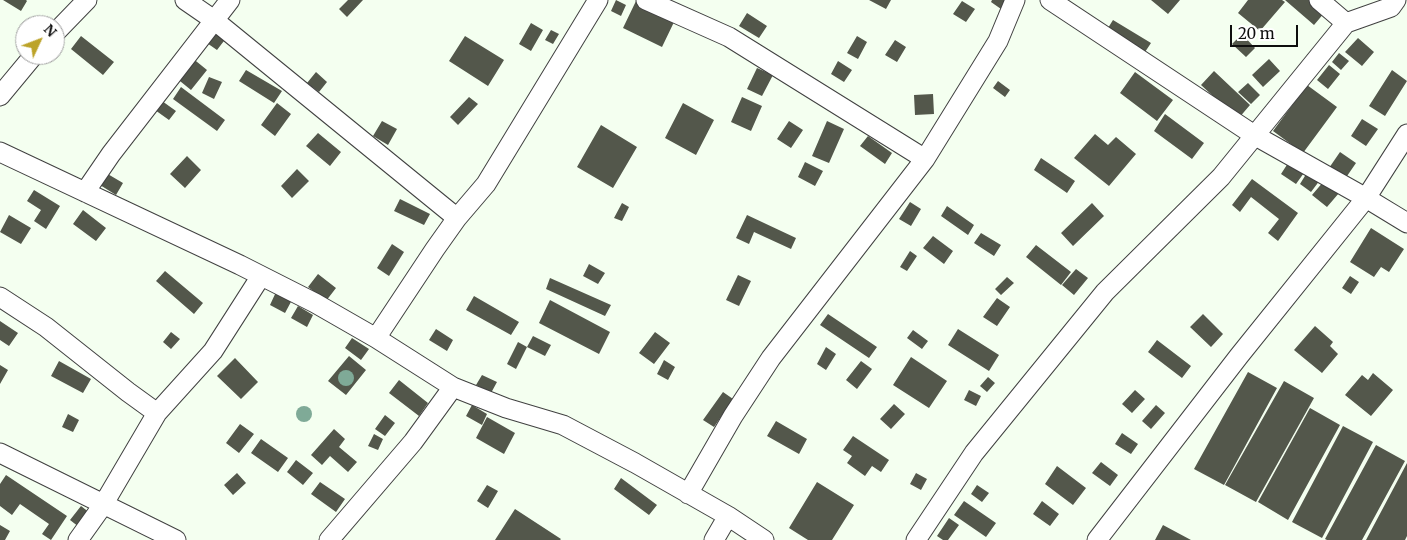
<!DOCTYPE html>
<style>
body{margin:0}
#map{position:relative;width:1407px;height:540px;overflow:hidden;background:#f4fff0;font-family:Merriweather,serif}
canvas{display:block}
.north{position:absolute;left:15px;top:15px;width:50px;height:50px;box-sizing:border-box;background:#fff;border:1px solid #9f9f9f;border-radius:50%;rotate:47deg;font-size:14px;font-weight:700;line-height:20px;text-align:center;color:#0e0e0e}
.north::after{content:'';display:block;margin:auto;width:18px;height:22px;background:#bca328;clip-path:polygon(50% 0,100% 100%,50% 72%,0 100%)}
.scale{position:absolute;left:1230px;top:25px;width:68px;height:22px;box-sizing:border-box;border:2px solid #0e0e0e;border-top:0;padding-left:6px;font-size:15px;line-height:18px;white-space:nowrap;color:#0e0e0e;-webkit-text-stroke:4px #fff;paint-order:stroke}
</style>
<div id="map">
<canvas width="1407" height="540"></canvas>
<div class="north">N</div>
<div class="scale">20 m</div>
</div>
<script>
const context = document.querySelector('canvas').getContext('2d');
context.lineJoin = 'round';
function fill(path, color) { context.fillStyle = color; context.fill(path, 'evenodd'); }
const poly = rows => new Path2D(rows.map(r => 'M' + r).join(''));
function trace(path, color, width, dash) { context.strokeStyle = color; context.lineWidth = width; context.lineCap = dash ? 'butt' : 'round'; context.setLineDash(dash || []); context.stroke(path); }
fill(poly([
 [3,0,26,0,27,1,21,11],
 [348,0,363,0,347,17,339,9],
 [616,0,626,5,621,16,611,11],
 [869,0,891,0,886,9],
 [992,0,1006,0,1001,9,991,2],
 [1151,0,1180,0,1168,14],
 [1248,0,1282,0,1285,2,1260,31,1238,13],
 [1285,0,1311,0,1325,12,1314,25],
 [636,1,675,20,662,47,623,28],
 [962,1,975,9,966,22,953,14],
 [747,13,767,26,759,38,739,26],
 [1113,20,1151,43,1145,52,1108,28],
 [531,23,543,30,531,51,519,44],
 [214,27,227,37,217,50,204,41],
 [551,30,559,34,553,44,545,40],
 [1242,34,1255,48,1246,57,1232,44],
 [81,36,114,62,103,75,71,49],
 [465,36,504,60,488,86,449,61],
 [857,36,867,42,858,59,847,53],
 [1358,38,1374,52,1362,66,1345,52],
 [895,40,906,47,897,62,885,55],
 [1339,53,1349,61,1341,70,1332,62],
 [191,57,207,70,191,90,175,77],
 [1269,59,1280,71,1263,87,1252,75],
 [838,61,852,70,844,82,831,74],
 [1329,65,1340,74,1328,89,1317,80],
 [757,68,773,75,762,96,747,89],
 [246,70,282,91,274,103,239,81],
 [1392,70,1407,81,1385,116,1369,106],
 [1214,71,1250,105,1238,119,1201,85],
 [316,72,327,82,319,92,307,83],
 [1135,72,1173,100,1157,121,1120,93],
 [209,77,222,82,214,99,202,93],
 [998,81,1010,90,1005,97,993,88],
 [1248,83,1260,95,1251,104,1238,92],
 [1307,85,1337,107,1303,153,1273,131],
 [181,87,225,120,217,131,173,99],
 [933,94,934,114,915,115,914,95],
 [469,97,478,104,458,125,450,117],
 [742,97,762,106,751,131,731,122],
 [162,101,176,111,169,120,155,110],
 [277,103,291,114,275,136,261,125],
 [683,103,714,120,696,155,665,138],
 [1165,114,1204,143,1192,159,1154,131],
 [1362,119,1378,129,1366,146,1351,136],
 [382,121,397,129,388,145,373,136],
 [789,121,803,130,791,148,777,139],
 [827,121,844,129,829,163,812,156],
 [601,125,637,147,613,188,577,167],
 [318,133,341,152,330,166,306,146],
 [1095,134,1108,145,1116,137,1136,154,1109,186,1074,158],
 [868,136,892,153,885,164,860,146],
 [1340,152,1356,163,1345,179,1329,168],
 [187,156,201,170,185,188,170,174],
 [1041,158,1075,181,1067,193,1034,170],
 [1290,160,1306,170,1296,184,1281,174],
 [805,162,823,171,815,186,798,177],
 [297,169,309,181,292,198,281,186],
 [1308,171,1320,180,1311,192,1300,184],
 [106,173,123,183,116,195,100,185],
 [1252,179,1298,213,1278,241,1268,233,1279,219,1251,197,1240,212,1232,205],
 [1324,181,1339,193,1327,207,1312,195],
 [34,190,60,206,46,229,34,221,41,210,27,201],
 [400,199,430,214,424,225,394,211],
 [910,202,921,209,911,226,899,219],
 [622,203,629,207,622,221,614,218],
 [1092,203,1104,216,1073,246,1061,233],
 [947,206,974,225,968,235,941,216],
 [83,210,106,228,96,241,73,224],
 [9,215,31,228,21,244,0,232],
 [747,215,796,238,791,249,754,232,749,244,736,238],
 [1371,228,1404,249,1389,272,1381,267,1374,277,1350,262],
 [981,233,1001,245,994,256,974,243],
 [933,236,953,251,944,264,923,248],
 [392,244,404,252,389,276,377,268],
 [1036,245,1071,272,1061,285,1026,257],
 [910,251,917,256,907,271,900,267],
 [589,264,605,273,598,284,583,276],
 [1076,269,1088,278,1074,295,1062,285],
 [165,271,203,303,194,314,156,281],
 [318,274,336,288,326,301,308,287],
 [738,275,751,281,739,306,726,300],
 [1350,276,1359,282,1351,294,1342,288],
 [1007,277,1014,283,1001,295,995,289],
 [550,278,611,305,605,316,546,289],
 [276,292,292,300,285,313,270,305],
 [474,296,519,322,511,335,466,310],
 [997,298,1010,307,997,326,983,317],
 [550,300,610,332,599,354,539,323],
 [298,306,313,315,307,327,291,318],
 [828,314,877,347,869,358,820,325],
 [1203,314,1223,334,1211,347,1190,327],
 [0,321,18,333,9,346,0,340],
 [1315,326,1333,342,1330,346,1338,354,1322,373,1294,350],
 [436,329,453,340,447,351,429,340],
 [958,329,999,355,989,371,948,345],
 [913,330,928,341,922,349,907,338],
 [171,332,180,339,171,349,163,342],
 [655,332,670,343,654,364,639,353],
 [533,336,551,345,545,356,527,347],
 [352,338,369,349,361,360,345,348],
 [1157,340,1191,366,1182,378,1148,352],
 [518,342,527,347,516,369,507,364],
 [826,347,836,354,826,370,817,364],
 [349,356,366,370,346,395,328,381],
 [911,357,947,381,929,408,893,385],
 [235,358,258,382,241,399,217,376],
 [664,360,675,367,668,380,657,374],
 [59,361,91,379,83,393,51,376],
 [861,361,872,369,857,389,846,380],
 [0,365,8,370,0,384],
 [1248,372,1277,388,1224,485,1194,469],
 [1373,373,1393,390,1371,416,1345,395,1362,375,1368,380],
 [482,375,497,382,491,393,476,385],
 [988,377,995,383,987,392,980,386],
 [399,380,428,403,419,416,389,393],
 [1284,381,1314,398,1256,502,1225,485],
 [969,390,981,396,976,406,964,400],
 [1135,390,1145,399,1132,413,1122,404],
 [723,392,733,399,714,427,703,420],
 [894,404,905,414,891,429,880,419],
 [472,405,487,414,482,425,466,416],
 [1156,405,1165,413,1151,429,1142,421],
 [1310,408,1340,425,1288,520,1258,502],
 [68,414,79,420,73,432,62,427],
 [385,415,395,423,385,436,375,429],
 [487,417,515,433,504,454,476,438],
 [776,421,807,439,799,454,767,436],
 [240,424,254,434,239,453,226,443],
 [1343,426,1373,442,1322,538,1292,522],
 [334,429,345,439,339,447,357,462,348,472,330,456,322,465,311,455],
 [1122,433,1138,444,1131,454,1115,444],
 [374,434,383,439,378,450,368,446],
 [853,436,889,460,881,472,872,466,865,476,847,463,852,456,843,450],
 [261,439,288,458,278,472,251,453],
 [1376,445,1405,461,1362,540,1327,540,1325,539],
 [296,460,313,473,303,485,287,472],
 [1101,462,1118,475,1110,486,1092,473],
 [1407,463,1407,536,1405,540,1366,540],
 [1057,466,1086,488,1073,505,1045,484],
 [237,473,246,483,233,495,224,485],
 [916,473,927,479,921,490,910,484],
 [6,475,67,516,51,540,42,534,49,524,20,504,12,515,0,506,0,484],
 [621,478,657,505,649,515,614,489],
 [320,482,345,499,336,512,311,494],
 [817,482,854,505,832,540,808,540,789,528],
 [487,485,498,491,488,508,477,501],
 [977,485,989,493,982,502,971,494],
 [964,501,996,523,986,537,954,515],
 [1042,501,1059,514,1050,526,1033,514],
 [81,506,90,513,79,527,70,520],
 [515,509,561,539,560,540,495,540],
 [949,518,959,525,948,540,943,540,937,536],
 [0,525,10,531,5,540,0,540],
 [1163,525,1191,540,1155,540]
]), '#53574b');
const street = poly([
 [185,0,214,20,457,218],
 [646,0,729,37,925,159],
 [1050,0,1254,135,1366,198,1407,134],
 [1319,0,1346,23],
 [55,33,87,0],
 [0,96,34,55],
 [0,152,240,265,315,303,376,338,453,387,506,408,563,425,635,463,728,516,764,540],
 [85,192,111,154,230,0],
 [0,297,46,327,128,392,157,413],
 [376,338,435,249,457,218,486,184,598,0],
 [0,453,176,540],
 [688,494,733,416,771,358,925,159,998,41,1015,0],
 [78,540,103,505,157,413,213,351,261,276],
 [329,540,413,442,453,387],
 [714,540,728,516],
 [916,540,974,453,1105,292,1221,177,1346,23,1391,7,1396,0],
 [1097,540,1239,356,1366,198,1407,223]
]);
trace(street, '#414141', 21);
trace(street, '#fff', 19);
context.fillStyle = '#7faa97';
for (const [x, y] of [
 [346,378],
 [304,414]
]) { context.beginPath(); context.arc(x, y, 8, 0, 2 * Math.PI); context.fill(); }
</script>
